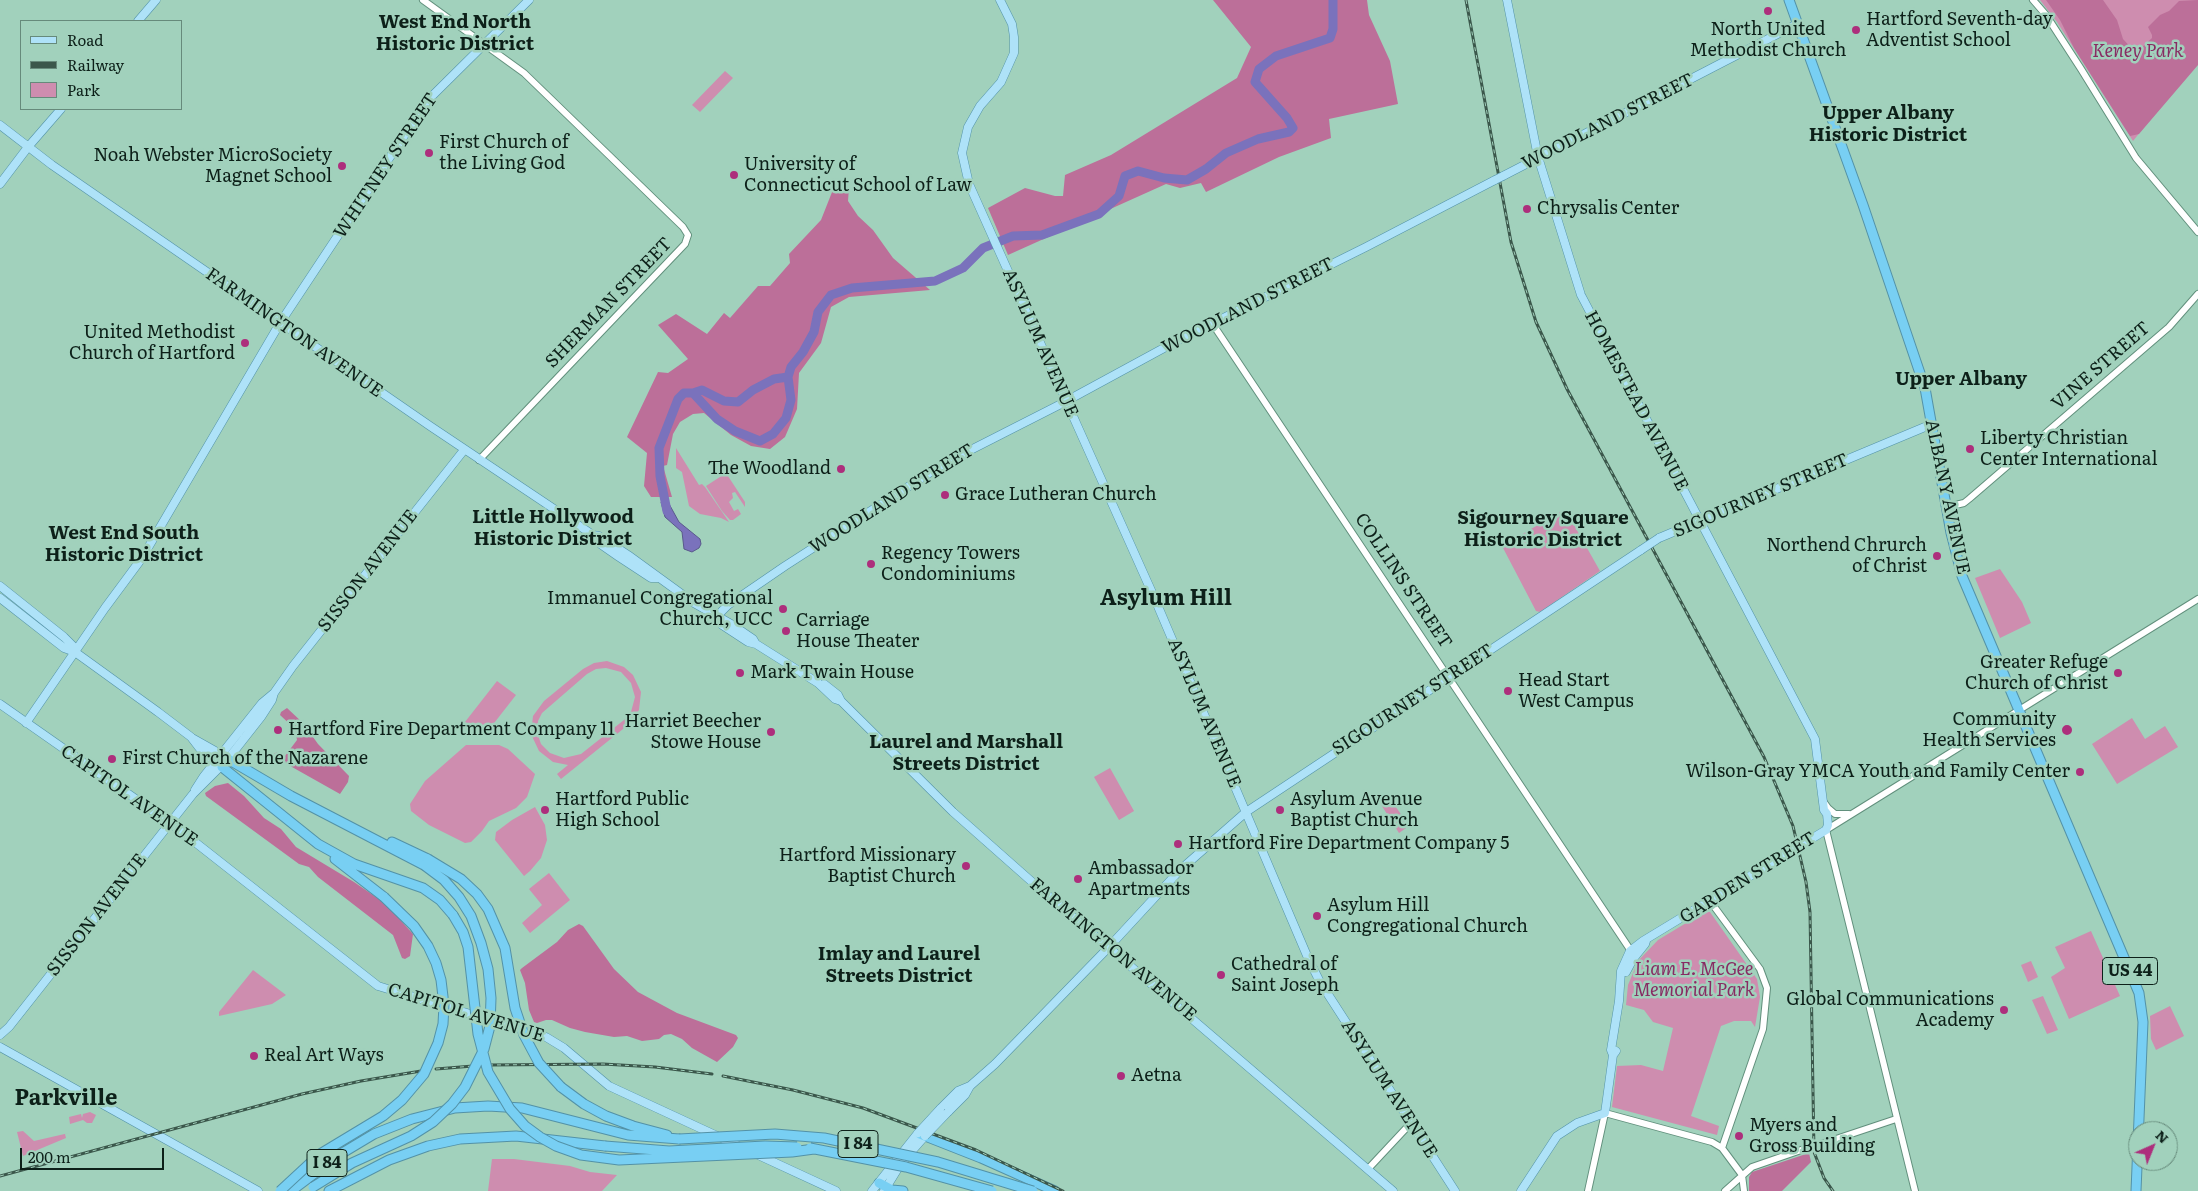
<!DOCTYPE html>
<style>
body{margin:0}
#map{position:relative;width:2198px;height:1191px;overflow:hidden;background:#a1d1bc;font-family:Literata,serif}
canvas{display:block}
.legend{position:absolute;left:20px;top:20px;width:162px;height:90px;box-sizing:border-box;background:#a1d1bc;border:1px solid #668a7b;margin:0;padding:6px 9px;list-style:none;font-size:15px;color:#0d2019}
.legend li{display:flex;align-items:center;gap:10px;height:25px}
.legend b{width:25px;border:1px solid #668a7b}
.north{position:absolute;left:2128px;top:1121px;width:50px;height:50px;box-sizing:border-box;background:#a1d1bc;border:1px solid #668a7b;border-radius:50%;rotate:44deg;font-size:14px;font-weight:700;line-height:20px;text-align:center;color:#0d2019}
.north::after{content:'';display:block;margin:auto;width:18px;height:22px;background:#ad2e7c;clip-path:polygon(50% 0,100% 100%,50% 72%,0 100%)}
.scale{position:absolute;left:20px;top:1148px;width:144px;height:22px;box-sizing:border-box;border:2px solid #0d2019;border-top:0;padding-left:6px;font-size:15px;line-height:18px;white-space:nowrap;color:#0d2019;-webkit-text-stroke:4px #a1d1bc;paint-order:stroke}
</style>
<div id="map">
<canvas width="2198" height="1191"></canvas>
<ul class="legend">
<li><b style="height:6px;background:#aee2f8"></b>Road</li>
<li><b style="height:6px;background:#3b574b"></b>Railway</li>
<li><b style="height:14px;background:#ce8daf"></b>Park</li>
</ul>
<div class="north">N</div>
<div class="scale">200 m</div>
</div>
<script>
const context = document.querySelector('canvas').getContext('2d');
context.lineJoin = 'round';
function fill(path, color) { context.fillStyle = color; context.fill(path, 'evenodd'); }
const poly = rows => new Path2D(rows.map(r => 'M' + r).join(''));
function trace(path, color, width, dash) { context.strokeStyle = color; context.lineWidth = width; context.lineCap = dash ? 'butt' : 'round'; context.setLineDash(dash || []); context.stroke(path); }
function drawText(font, color, halo, rows, align = 'center') {
  context.font = font + ' Literata,serif'; context.lineWidth = 5; context.setLineDash([]); context.textBaseline = 'middle'; context.strokeStyle = halo; context.fillStyle = color; for (const [text, x, y, turn = 0] of rows) {
    context.save(); context.translate(x, y); context.rotate((+turn || 0) * Math.PI / 180); context.textAlign = isNaN(turn) ? turn : align; if (halo) context.strokeText(text, 0, 0); context.fillText(text, 0, 0); context.restore();
  }
}
fill(poly([
 [2040,0,2198,0,2190,70,2133,141,2057,22],
 [725,71,733,78,700,112,692,105],
 [676,448,699,485,702,484,705,487,729,522,721,518,700,514,689,506,682,472,676,468],
 [724,470,745,502,745,507,735,492,732,493,733,498,729,502,734,511,738,509,741,514,733,520,730,520,722,511,706,486,723,475,722,472],
 [1565,509,1600,571,1540,612,1536,611,1502,546],
 [2000,569,2022,602,2031,623,2000,638,1975,578],
 [607,661,624,667,633,675,641,692,639,710,628,725,561,779,557,774,568,765,553,762,539,751,531,734,533,716,544,701,583,669,594,663],
 [606,668,621,672,631,683,635,697,631,712,624,720,581,754,564,758,550,753,541,744,538,735,538,721,542,713,587,674,596,669],
 [497,681,516,695,484,736,465,722],
 [2132,718,2145,739,2165,726,2178,747,2117,784,2092,744],
 [466,745,499,745,508,749,535,774,527,797,516,808,489,821,482,831,471,842,465,843,429,825,411,811,410,804,425,781],
 [1110,768,1134,811,1119,820,1094,777],
 [1389,797,1409,826,1399,833,1380,803],
 [535,807,545,825,547,840,541,858,530,871,524,876,495,840,496,832,512,820],
 [549,873,570,900,530,933,522,923,542,905,529,889],
 [1706,911,1710,912,1757,979,1760,997,1755,1027,1751,1021,1734,1021,1721,1026,1691,1116,1719,1126,1717,1135,1612,1107,1617,1066,1641,1065,1663,1071,1673,1028,1653,1022,1644,1010,1626,1005,1628,985,1638,961,1658,940],
 [2091,931,2120,996,2069,1019,2051,977,2065,968,2055,947],
 [2031,961,2038,977,2028,982,2021,965],
 [253,970,286,995,272,1004,219,1016,219,1012],
 [2043,996,2058,1030,2047,1034,2032,1000],
 [2170,1006,2184,1036,2156,1050,2151,1039,2150,1016],
 [90,1112,96,1115,92,1123,87,1123,83,1120,70,1124,69,1117,81,1114,82,1118,83,1114],
 [23,1131,34,1141,69,1133,65,1134,66,1138,23,1156,17,1132],
 [492,1159,514,1159,570,1166,590,1172,617,1175,602,1191,488,1191]
]), '#ce8daf');
fill(poly([
 [1213,0,1367,0,1369,15,1390,61,1398,104,1329,119,1331,138,1279,157,1206,192,1201,183,1180,188,1166,184,1008,255,988,208,1025,188,1055,196,1063,196,1065,175,1111,155,1237,78,1251,47],
 [2046,0,2103,0,2117,20,2123,39,2136,53,2152,38,2152,35,2148,27,2160,15,2169,11,2179,1,2198,0,2198,65,2139,134,2130,136,2074,48,2060,20],
 [836,182,849,187,848,201,858,216,873,230,893,258,930,290,849,297,831,307,821,343,799,373,797,409,785,437,770,449,751,446,731,435,704,413,693,414,680,422,673,434,667,465,663,466,672,497,651,497,644,486,647,453,627,437,658,372,668,373,688,359,658,325,676,314,707,334,724,313,730,318,758,286,770,286,790,263,789,254,821,220],
 [287,708,303,723,318,744,349,776,348,782,340,794,292,767,274,754,277,752,285,756,297,740,295,729,280,715,281,712],
 [228,783,244,796,264,818,281,829,296,847,354,882,386,904,413,934,410,956,405,959,402,958,393,935,318,877,309,867,299,864,206,796,205,793,215,786],
 [579,924,583,926,614,969,638,992,677,1013,736,1035,738,1038,733,1047,717,1062,692,1048,682,1039,671,1034,664,1035,659,1039,642,1041,627,1036,614,1037,585,1032,570,1028,552,1020,546,1020,537,1023,534,1022,529,1010,525,983,520,970,522,968,557,942,568,930],
 [1809,1153,1811,1162,1782,1191,1749,1191,1749,1177,1752,1172]
]), '#bc6f99');
const water = poly([
 [664,501,668,502,679,522,700,539,701,544,699,548,692,552,684,549,682,532,665,517,661,502,664,501]
]);
fill(water, '#7a72bc');
trace(water, '#59598b', 1);
trace(poly([
 [693,393,702,390,724,401,738,402,753,390,774,379,788,377],
 [667,511,660,476,659,448,678,399,684,393,693,393,717,419,735,431,760,441,773,434,786,418,791,400,788,377,791,367,803,352,814,332,818,312,831,295,852,288,935,281,963,268,983,248,1013,236,1042,235,1099,214,1119,196,1125,176,1138,171,1164,178,1187,180,1206,169,1226,153,1258,139,1289,132,1293,128,1287,118,1255,82,1259,69,1276,56,1330,38,1333,29,1333,0]
]), '#7a72bc', 9);
const minor = poly([
 [423,0,524,73,683,227,688,235,685,244,479,460],
 [2033,0,2046,15,2081,69,2136,158,2198,232],
 [1212,323,1633,954],
 [1947,507,1964,503,1969,499,2169,327,2198,294],
 [1823,801,1828,808,1835,814,1849,814],
 [1710,901,1760,969,1767,988,1763,1029,1722,1148],
 [1821,1144,1896,1119],
 [1368,1169,1411,1123],
 [1588,1191,1605,1113,1712,1142,1722,1148,1742,1175,1744,1191],
 [1725,1191,1752,1167,1804,1149],
 [1915,1191,1826,830,2198,599]
]);
const major = poly([
 [1000,0,1012,24,1014,37,1014,53,1001,82,980,106,968,127,962,153,969,184,1154,597,1308,958,1320,982,1455,1191],
 [1507,0,1538,157,1581,295,1815,739,1824,810,1827,814,1828,825,1826,830],
 [138,21,156,0],
 [0,125,52,165,430,426,593,535,599,536,628,555,694,603,731,624,753,639,756,644,818,683,835,699,841,701,953,812,1031,881,1393,1191],
 [1503,176,1797,24],
 [0,184,28,147,61,109],
 [593,535,596,541,619,557,651,578,657,578],
 [1659,538,1932,424],
 [0,586,64,637,74,647,75,652],
 [0,598,64,648,75,652,158,712,191,737,201,750,222,767],
 [716,617,728,605,785,566,945,463,1059,405,1175,342,1366,247,1495,180],
 [716,617,722,625,748,642,756,644],
 [824,684,838,695,841,701],
 [0,704,177,828,378,986,546,1037,564,1048,609,1086,741,1147],
 [26,723,105,608,142,558,280,323,427,101,529,0],
 [192,738,224,756],
 [195,790,204,776,262,703,274,693],
 [1626,972,1633,959,1645,944,1646,941],
 [0,1035,9,1027,193,794,228,759,261,717,272,700,274,693,293,666,464,450],
 [0,1047,258,1191],
 [1613,1055,1611,1050,1619,1001,1621,971,1630,951,1643,941,1826,830],
 [940,1109,958,1091,970,1086],
 [948,1112,965,1095,970,1086,995,1064,1108,948,1180,870,1246,812,1641,550],
 [756,1154,836,1191],
 [872,1191,918,1133],
 [884,1191,902,1162,925,1136],
 [1521,1191,1557,1136,1577,1123,1605,1113,1613,1055,1616,1051]
]);
const highway = poly([
 [1789,0,1863,205,1925,388,1951,533,1962,576,2139,993,2143,1022,2136,1191],
 [228,759,291,796,424,865],
 [222,767,318,844,354,864,423,888,440,900,453,915],
 [392,842,428,859],
 [335,859,384,897],
 [561,1087,584,1104,606,1116,633,1126,667,1135],
 [920,1134,981,1158,1055,1191],
 [879,1183,892,1190,903,1191],
 [291,1191,339,1155,374,1134,412,1119,455,1108,488,1106,522,1108,628,1135,679,1139],
 [329,1191,389,1160,428,1146,460,1139,516,1136,605,1146]
]);
trace(minor, '#62907d', 8);
trace(major, '#5392a7', 9);
trace(highway, '#5392a7', 11);
trace(minor, '#fff', 6);
trace(major, '#aee2f8', 8);
trace(highway, '#78cff3', 9);
const rail = poly([
 [1466,0,1511,242,1536,322,1567,389,1764,757,1793,826,1806,882,1810,912,1814,1152,1824,1178,1833,1191],
 [489,1065,603,1064,655,1067,712,1074],
 [436,1069,473,1066],
 [723,1076,793,1090,863,1108,976,1150,1063,1191],
 [0,1176,302,1094,361,1081,421,1071]
]);
trace(rail, '#3b574b', 3);
trace(rail, '#a1d1bc', 1, [4]);
const minorBridge = poly([
 [1804,1149,1821,1144]
]);
const majorBridge = poly([
 [1495,180,1503,176],
 [1641,550,1659,538],
 [918,1133,940,1109],
 [925,1136,948,1112]
]);
const highwayBridge = poly([
 [428,859,461,879,477,894,488,909,505,948,515,1008,524,1035,539,1063,561,1087],
 [453,915,463,932,468,947,478,1034,488,1072,510,1109,525,1126,540,1137,556,1146,581,1155,619,1160,792,1152,814,1149],
 [679,1139,775,1134,824,1138,938,1162,1033,1191],
 [605,1146,669,1151,765,1146,797,1147],
 [810,1148,906,1167,992,1191],
 [313,1187,352,1163,411,1136,433,1122,452,1104,465,1087,484,1049,490,1026,491,998,488,969,481,943,471,916,459,897,444,880,424,865],
 [280,1191,320,1154,383,1116,402,1100,424,1074,438,1043,443,1024,444,1005,441,980,436,963,428,946,414,926,384,897]
]);
trace(minorBridge, '#62907d', 8, []);
trace(majorBridge, '#5392a7', 9, []);
trace(highwayBridge, '#5392a7', 11, []);
trace(minorBridge, '#fff', 6);
trace(majorBridge, '#aee2f8', 8);
trace(highwayBridge, '#78cff3', 9);
for (const [x, y, r, color] of [
 [1768,11,5,"#ad2e7c"],
 [1856,30,5,"#ad2e7c"],
 [429,153,5,"#ad2e7c"],
 [342,166,5,"#ad2e7c"],
 [734,175,5,"#ad2e7c"],
 [1527,209,5,"#ad2e7c"],
 [245,343,5,"#ad2e7c"],
 [1970,449,5,"#ad2e7c"],
 [841,469,5,"#ad2e7c"],
 [945,495,5,"#ad2e7c"],
 [1937,556,5,"#ad2e7c"],
 [871,564,5,"#ad2e7c"],
 [783,609,5,"#ad2e7c"],
 [786,631,5,"#ad2e7c"],
 [740,673,5,"#ad2e7c"],
 [2118,673,5,"#ad2e7c"],
 [1508,691,5,"#ad2e7c"],
 [278,730,5,"#ad2e7c"],
 [2067,730,6,"#ad2e7c"],
 [771,732,5,"#ad2e7c"],
 [112,759,5,"#ad2e7c"],
 [2080,772,5,"#ad2e7c"],
 [545,810,5,"#ad2e7c"],
 [1280,810,5,"#ad2e7c"],
 [1178,844,5,"#ad2e7c"],
 [966,866,5,"#ad2e7c"],
 [1078,879,5,"#ad2e7c"],
 [1317,916,5,"#ad2e7c"],
 [1221,975,5,"#ad2e7c"],
 [2004,1010,5,"#ad2e7c"],
 [254,1056,5,"#ad2e7c"],
 [1121,1076,5,"#ad2e7c"],
 [1739,1136,5,"#ad2e7c"]
]) { const dot = new Path2D(); dot.arc(x, y, r, 0, 2 * Math.PI); context.fillStyle = color; context.fill(dot); trace(dot, '#a1d1bc', 2); }
for (const [x, y, w] of [
 [2130,971,55],
 [858,1144,40],
 [327,1163,40]
]) { const box = new Path2D(); box.roundRect(x - w / 2, y - 13.5, w, 27, 4); context.fillStyle = '#a1d1bc'; context.fill(box); trace(box, '#0d2019', 1); }
drawText('bold 16px', '#0d2019', null, [
 ["US 44",2130,971],
 ["I 84",858,1144],
 ["I 84",327,1163]
]);
drawText('18px', '#0d2019', '#a1d1bc', [
 ["Hartford Seventh-day",1866,20],
 ["Adventist School",1866,41],
 ["North United",1768,30,"center"],
 ["Methodist Church",1768,51,"center"],
 ["First Church of",439,143],
 ["the Living God",439,164],
 ["Noah Webster MicroSociety",332,156,"right"],
 ["Magnet School",332,177,"right"],
 ["University of",744,165],
 ["Connecticut School of Law",744,186],
 ["Chrysalis Center",1537,209],
 ["United Methodist",235,333,"right"],
 ["Church of Hartford",235,354,"right"],
 ["Liberty Christian",1980,439],
 ["Center International",1980,460],
 ["The Woodland",831,469,"right"],
 ["Grace Lutheran Church",955,495],
 ["Northend Chrurch",1927,546,"right"],
 ["of Christ",1927,567,"right"],
 ["Regency Towers",881,554],
 ["Condominiums",881,575],
 ["Immanuel Congregational",773,599,"right"],
 ["Church, UCC",773,620,"right"],
 ["Carriage",796,621],
 ["House Theater",796,642],
 ["Greater Refuge",2108,663,"right"],
 ["Church of Christ",2108,684,"right"],
 ["Mark Twain House",750,673],
 ["Head Start",1518,681],
 ["West Campus",1518,702],
 ["Community",2056,720,"right"],
 ["Health Services",2056,741,"right"],
 ["Harriet Beecher",761,722,"right"],
 ["Stowe House",761,743,"right"],
 ["Hartford Fire Department Company 11",288,730],
 ["First Church of the Nazarene",122,759],
 ["Wilson-Gray YMCA Youth and Family Center",2070,772,"right"],
 ["Hartford Public",555,800],
 ["High School",555,821],
 ["Asylum Avenue",1290,800],
 ["Baptist Church",1290,821],
 ["Hartford Fire Department Company 5",1188,844],
 ["Hartford Missionary",956,856,"right"],
 ["Baptist Church",956,877,"right"],
 ["Ambassador",1088,869],
 ["Apartments",1088,890],
 ["Asylum Hill",1327,906],
 ["Congregational Church",1327,927],
 ["Cathedral of",1231,965],
 ["Saint Joseph",1231,986],
 ["Global Communications",1994,1000,"right"],
 ["Academy",1994,1021,"right"],
 ["Real Art Ways",264,1056],
 ["Aetna",1131,1076],
 ["Myers and",1749,1126],
 ["Gross Building",1749,1147]
], 'left');
drawText('italic 18px', '#882b63', '#a1d1bc', [
 ["Keney Park",2138,52],
 ["Liam E. McGee",1694,970],
 ["Memorial Park",1694,991]
]);
drawText('18px', '#0d2019', '#a1d1bc', [
 ["WOODLAND STREET",1608,122,-27],
 ["WHITNEY STREET",386,166,-56],
 ["SHERMAN STREET",609,303,-46],
 ["WOODLAND STREET",1248,306,-27],
 ["FARMINGTON AVENUE",294,333,35],
 ["ASYLUM AVENUE",1040,343,66],
 ["VINE STREET",2101,366,-41],
 ["HOMESTEAD AVENUE",1636,401,62],
 ["SIGOURNEY STREET",1761,496,-23],
 ["ALBANY AVENUE",1947,497,78],
 ["WOODLAND STREET",892,499,-32],
 ["SISSON AVENUE",368,571,-52],
 ["COLLINS STREET",1403,581,56],
 ["SIGOURNEY STREET",1413,700,-33],
 ["ASYLUM AVENUE",1204,713,67],
 ["CAPITOL AVENUE",129,796,35],
 ["GARDEN STREET",1748,878,-32],
 ["SISSON AVENUE",97,915,-52],
 ["FARMINGTON AVENUE",1113,950,40],
 ["CAPITOL AVENUE",466,1013,17],
 ["ASYLUM AVENUE",1389,1089,57]
]);
drawText('bold 19px', '#0d2019', '#a1d1bc', [
 ["West End North",455,22],
 ["Historic District",455,44],
 ["Upper Albany",1888,113],
 ["Historic District",1888,135],
 ["Upper Albany",1961,379],
 ["Little Hollywood",553,517],
 ["Historic District",553,539],
 ["Sigourney Square",1543,518],
 ["Historic District",1543,540],
 ["West End South",124,533],
 ["Historic District",124,555],
 ["Laurel and Marshall",966,742],
 ["Streets District",966,764],
 ["Imlay and Laurel",899,954],
 ["Streets District",899,976]
]);
drawText('bold 22px', '#0d2019', '#a1d1bc', [
 ["Asylum Hill",1166,599],
 ["Parkville",66,1099]
]);
</script>
